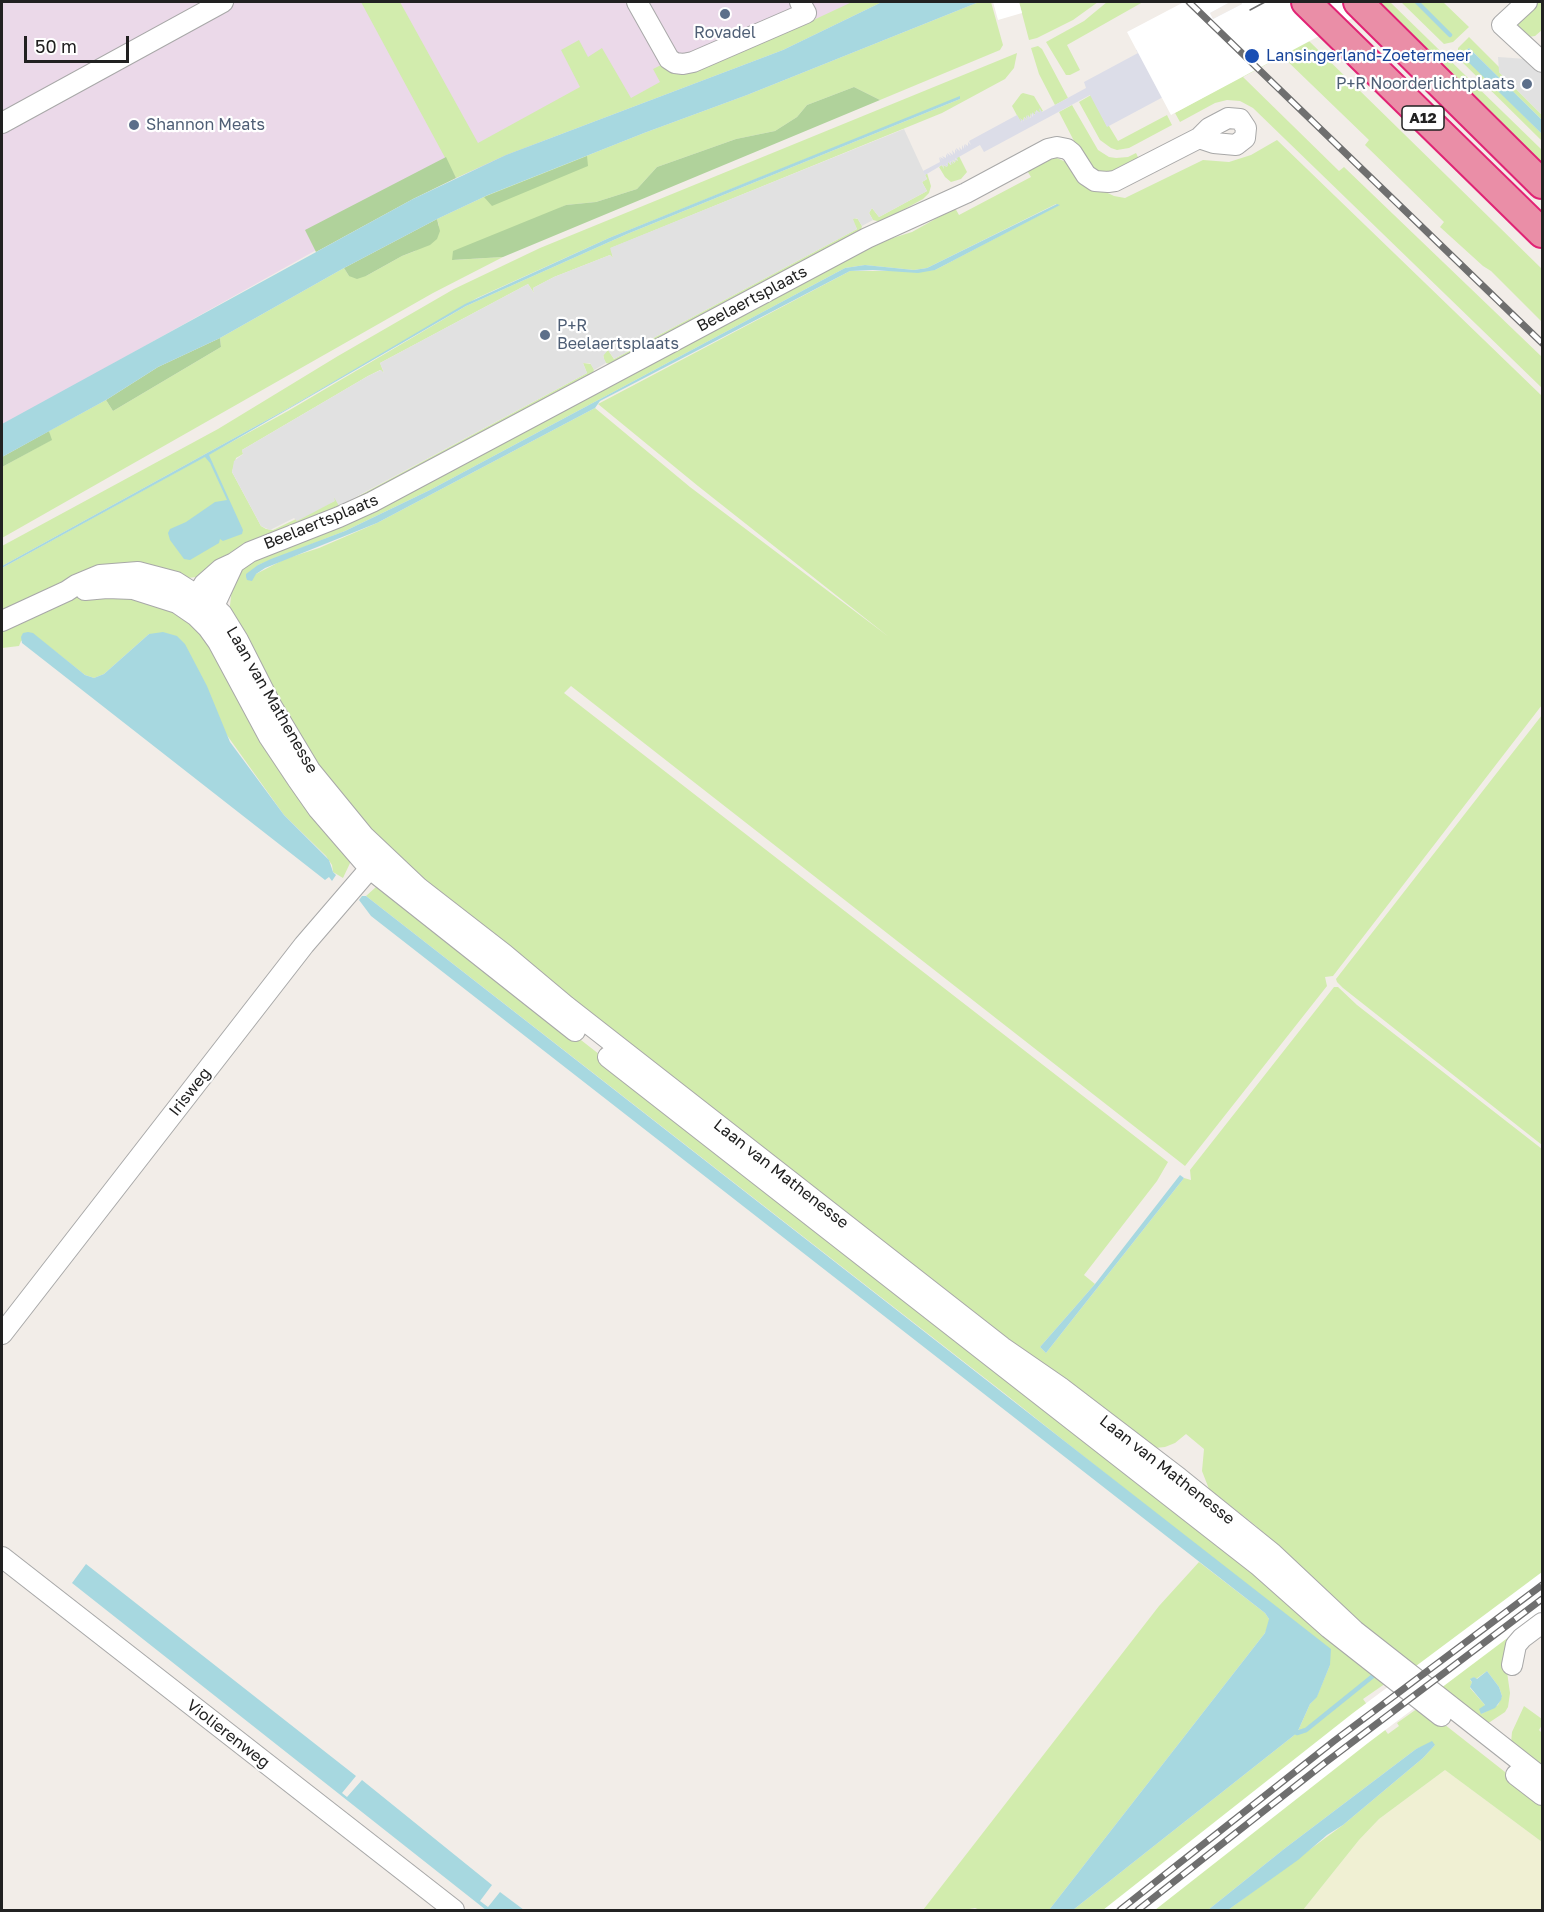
<!DOCTYPE html>
<style>
body{margin:0}
#map{position:relative;width:1544px;height:1912px;overflow:hidden;background:#f2ede8;font-family:"Golos Text",sans-serif}
canvas{display:block}
.frame{position:absolute;inset:0;border:3px solid #212121;pointer-events:none}
.scale{position:absolute;left:24px;top:36px;width:105px;height:27px;box-sizing:border-box;border:3px solid #212121;border-top:0;padding-left:8px;font-size:18px;line-height:21px;white-space:nowrap;color:#212121;-webkit-text-stroke:4px #fff;paint-order:stroke}
</style>
<div id="map">
<canvas width="1544" height="1912"></canvas>
<div class="frame"></div>
<div class="scale">50 m</div>
</div>
<script>
const context = document.querySelector('canvas').getContext('2d');
context.lineJoin = 'round';
function fill(path, color) { context.fillStyle = color; context.fill(path, 'evenodd'); }
const poly = rows => new Path2D(rows.map(r => 'M' + r).join(''));
function trace(path, color, width, dash) { context.strokeStyle = color; context.lineWidth = width; context.lineCap = dash ? 'butt' : 'round'; context.setLineDash(dash || []); context.stroke(path); }
function drawText(font, color, halo, rows, align = 'center') {
  context.font = font + ' "Golos Text",sans-serif'; context.lineWidth = 4.5; context.setLineDash([]); context.textBaseline = 'middle'; context.strokeStyle = halo; context.fillStyle = color; for (const [text, x, y, turn = 0] of rows) {
    context.save(); context.translate(x, y); context.rotate((+turn || 0) * Math.PI / 180); context.textAlign = isNaN(turn) ? turn : align; if (halo) context.strokeText(text, 0, 0); context.fillText(text, 0, 0); context.restore();
  }
}
fill(poly([
 [2,2,867,2,411,197,2,426]
]), '#ebd9e9');
fill(poly([
 [1445,1770,1542,1842,1542,1910,1303,1910,1359,1840,1379,1819]
]), '#f0f0d3');
fill(poly([
 [361,2,400,2,478,143,580,87,561,50,579,40,588,57,602,48,631,98,660,82,653,69,663,64,691,68,792,30,852,2,882,2,783,50,506,155,456,178],
 [979,2,991,2,1003,45,1000,50,880,100,854,87,807,105,797,117,775,131,736,139,657,167,637,189,596,202,566,205,453,260,503,257,433,293,2,538,2,467,51,440,49,431,106,400,113,411,221,347,220,338,344,268,349,276,366,276,402,256,415,251,439,226,437,219,488,195,644,133,747,95],
 [1019,2,1098,2,1073,20,1037,38,1029,40],
 [1107,2,1143,2,1067,45,1080,70,1070,75,1066,75,1046,42,1084,21],
 [1379,2,1390,2,1542,150,1542,165,1381,3,1309,41,1542,269,1542,322,1491,271,1483,266,1440,227,1444,222,1365,145,1369,140,1282,56,1243,77,1339,171,1344,167,1542,357,1542,388,1253,108,1240,101,1227,100,1215,103,1180,122,1175,113,1171,115],
 [1401,2,1443,2,1469,27,1453,42,1444,44],
 [1537,2,1542,2,1542,30,1535,36,1528,37,1519,30,1518,23,1533,4],
 [1469,37,1499,67,1499,72,1542,115,1542,120,1469,48,1462,54,1542,134,1542,141,1458,58,1458,48],
 [1038,46,1042,49,1068,98,1055,105,1039,74,1031,48],
 [1017,53,1014,68,1005,79,942,113,611,248,613,258,610,255,554,277,533,288,534,293,528,284,380,363,384,373,380,370,368,376,242,450,243,454,236,458,232,472,261,526,266,529,273,530,334,501,334,497,340,506,587,373,583,363,591,364,594,369,593,375,363,500,197,577,187,578,153,571,2,612,2,568,288,411,466,306,627,234,960,99,960,97,609,238,477,298,287,409,2,566,2,546,218,429,338,356,454,289,540,248],
 [1023,93,1034,96,1043,111,1041,112,1040,109,1040,113,1036,110,1037,115,1034,111,1036,115,1032,113,1032,117,1031,113,1030,118,1028,115,1028,119,1026,116,1027,120,1024,117,1023,122,1021,119,1021,123,1012,106,1021,94],
 [1091,95,1107,126,1109,126,1118,141,1167,115,1172,125,1129,148,1117,150,1111,148,1100,140,1079,102],
 [1072,105,1098,150,1109,157,1116,158,1128,157,1136,153,1139,159,1104,175,1087,166,1059,112],
 [1277,140,1542,396,1542,705,1333,976,1325,977,1327,986,1185,1166,571,686,564,693,1168,1162,1157,1181,1084,1275,1095,1284,1040,1347,1046,1353,1184,1178,1191,1180,1190,1170,1334,987,1338,987,1357,1005,1542,1149,1542,1617,1507,1672,1510,1693,1508,1707,1505,1712,1490,1722,1483,1723,1337,1610,1305,1570,1256,1526,1209,1489,1202,1471,1204,1449,1186,1434,1175,1443,1165,1447,1155,1448,1038,1366,403,866,376,838,295,736,229,614,233,579,246,565,880,242,912,232,955,208,959,215,1031,177,1026,169,1052,158,1057,158,1068,163,1095,187,1114,196,1125,198,1203,160,1229,162,1251,155],
 [1056,204,1059,205,935,270,891,271,850,271,598,404,698,486,889,637,690,487,595,408,377,523,319,548,285,559,256,574,258,565,345,531,430,490,845,268,865,265,914,270,927,268],
 [1487,1671,1499,1687,1502,1696,1498,1705,1481,1714,1485,1705,1470,1688,1472,1682,1470,1680,1474,1677,1476,1679],
 [959,156,967,172,961,179,951,182,945,177,939,167,942,165,944,169,943,165,947,167,945,164,948,166,948,162,951,165,951,161,953,164,952,160,955,163,954,159,958,161,956,158],
 [927,173,931,186,929,193,923,199,881,222,873,220,869,213,872,208,879,217,927,191,922,182,927,179,925,175],
 [854,218,858,219,862,226,860,233,613,365,606,363,604,360,603,354,608,350,614,359,857,229,852,220],
 [98,592,157,600,204,630,351,861,343,878,333,872,332,865,326,856,284,815,224,731,149,634,104,674,94,678,85,675,33,634,21,641,19,646,2,648,2,629,76,597],
 [1542,715,1542,1145,1343,988,1337,982,1336,979],
 [376,887,384,890,408,905,1247,1560,1389,1681,1363,1699,1388,1734,1399,1726,1397,1723,1421,1706,1542,1801,1542,1842,1445,1770,1379,1819,1359,1840,1303,1910,1228,1910,1343,1825,1423,1758,1435,1745,1425,1746,1416,1749,1284,1849,1208,1910,1073,1910,1297,1733,1310,1704,1317,1696,1330,1665,1199,1548,1004,1393,366,896],
 [1199,1562,1265,1613,1269,1619,1269,1625,1265,1633,1049,1910,980,1910,975,1908,963,1910,923,1910,1159,1606],
 [1524,1706,1542,1719,1542,1725,1539,1730,1542,1733,1542,1772,1511,1743,1512,1732]
]), '#d2ecad');
fill(poly([
 [854,87,880,100,503,257,452,260,453,251,566,205,596,202,637,189,657,167,736,139,775,131,797,117,807,105],
 [587,156,588,166,492,206,484,197],
 [446,157,456,178,413,199,316,252,305,230],
 [437,219,440,231,437,239,430,245,402,256,366,276,357,279,349,276,344,268],
 [220,338,221,347,113,411,106,400,158,367],
 [49,431,52,440,2,467,2,457]
]), '#b0d29b');
fill(poly([
 [1498,57,1527,59,1542,74,1542,115,1499,72],
 [904,129,927,179,922,182,927,191,879,217,872,208,869,213,873,220,862,226,857,218,853,219,857,229,614,359,608,350,603,356,606,363,594,370,590,363,583,363,587,373,339,506,334,497,335,501,297,521,294,518,270,530,261,526,232,472,234,461,243,454,242,450,368,376,381,370,384,373,380,363,528,284,534,293,533,288,554,277,610,255,613,258,610,248]
]), '#e1e1e1');
fill(poly([
 [1230,2,1210,13,1213,19,1242,4,1241,2,1363,2,1165,96,1107,127,1090,95,984,152,980,145,957,158,958,161,955,158,956,162,952,160,954,164,950,161,952,165,948,162,948,167,946,163,947,167,943,165,944,169,942,165,925,175,923,171,940,162,939,157,942,161,940,157,944,159,942,156,946,158,946,154,948,157,947,153,951,156,949,152,953,155,952,150,955,154,955,149,957,152,956,148,960,151,959,147,962,150,962,145,964,149,964,144,966,148,965,144,968,146,968,142,971,145,969,141,1017,115,1022,123,1020,118,1024,121,1024,117,1027,120,1026,115,1029,119,1027,115,1031,118,1030,113,1033,117,1032,112,1035,115,1035,111,1037,114,1036,110,1040,113,1039,108,1042,112,1086,88,1084,82,1138,53,1136,50]
]), '#dcdde8');
fill(poly([
 [882,2,979,2,747,95,644,133,488,195,437,219,344,268,220,338,158,367,106,400,2,457,2,424,413,199,506,155,783,50],
 [1469,48,1542,120,1542,134,1461,55],
 [960,96,960,99,627,234,466,306,209,455,243,530,242,534,223,541,220,539,219,543,190,560,184,559,170,540,168,533,170,529,186,522,215,502,227,500,210,463,205,457,2,568,2,566,287,409,465,304,609,238],
 [1057,204,1060,205,935,270,918,273,873,270,850,271,600,401,595,408,377,523,265,568,256,574,252,581,247,580,246,577,246,574,258,565,271,559,345,531,430,490,845,268,865,265,914,270,927,268],
 [28,632,33,633,85,675,94,678,104,674,149,634,163,632,177,636,185,644,207,686,230,742,284,815,329,860,333,872,336,875,332,881,329,877,325,880,22,643,21,637,23,633],
 [362,896,366,896,1331,1649,1330,1665,1317,1697,1310,1704,1297,1733,1073,1910,1049,1910,1265,1633,1269,1619,1265,1613,371,916,359,900],
 [1180,1175,1184,1178,1046,1353,1040,1347,1095,1284],
 [86,1564,356,1776,342,1793,347,1797,362,1780,492,1885,480,1901,488,1907,500,1892,524,1910,486,1910,72,1583],
 [1487,1671,1499,1687,1502,1696,1501,1700,1495,1708,1481,1714,1479,1709,1485,1705,1470,1687,1472,1682,1470,1679,1474,1677,1477,1679],
 [1432,1741,1435,1745,1423,1758,1343,1825,1327,1835,1298,1860,1228,1910,1208,1910,1284,1849,1416,1749]
]), '#a7d8e0');
fill(poly([
 [993,2,1019,2,1022,13,998,20],
 [1184,2,1230,2,1210,13,1213,19,1242,4,1241,2,1383,2,1171,115,1127,32],
 [1542,1572,1542,1612,1368,1743,1155,1910,1103,1910,1353,1713]
]), '#fff');
trace(poly([
 [1417,2,1450,35],
 [1297,1733,1306,1730,1373,1676]
]), '#a7d8e0', 4.5);
const minor = poly([
 [637,2,669,59,675,63,683,64,693,62,806,13,800,2],
 [1527,2,1502,25,1542,62],
 [2,123,223,2],
 [85,590,107,588,133,589,177,603,196,616,208,628,218,642,269,737,297,779,318,809,369,868,575,1031],
 [196,608,197,595,204,584,221,569,234,563,250,552,339,517,372,502,867,238,966,193,1048,149,1057,147,1067,149,1072,153,1086,175,1095,181,1108,182,1115,181,1199,138,1209,128,1228,118,1240,119,1246,128,1245,138,1236,145,1214,143,1199,138],
 [203,612,214,606,234,563],
 [2,621,67,591,76,585,100,575,138,572,176,582,214,606,222,614,238,640,271,705,310,770,364,836,419,888,504,954,566,1006,1002,1347,1060,1387,1179,1478,1272,1553,1355,1631,1542,1778],
 [608,1057,1258,1565,1329,1628,1441,1716],
 [2,1334,304,945,378,859],
 [2,1557,454,1910],
 [1512,1665,1516,1645,1522,1638,1542,1623],
 [1516,1775,1542,1795]
]);
const highway = poly([
 [1306,2,1542,233],
 [1358,2,1542,184]
]);
trace(minor, '#a8a8a8', 22);
trace(highway, '#e12375', 32);
trace(minor, '#fff', 20);
trace(highway, '#ea8ea7', 28);
trace(poly([
 [1250,10,1265,2]
]), '#6f6f6f', 1.5);
const rail = poly([
 [1189,2,1542,343],
 [1120,1910,1334,1741,1542,1585],
 [1138,1910,1326,1762,1542,1599]
]);
trace(rail, '#6f6f6f', 7);
trace(rail, '#fff', 4.5, [14]);
for (const [x, y, r, color] of [
 [725,14,6,"#5c6f8a"],
 [1252,56,8,"#1a4fb4"],
 [1527,84,6,"#5c6f8a"],
 [134,125,6,"#5c6f8a"],
 [545,335,6,"#5c6f8a"]
]) { const dot = new Path2D(); dot.arc(x, y, r, 0, 2 * Math.PI); context.fillStyle = color; context.fill(dot); trace(dot, '#fff', 2); }
for (const [x, y, w] of [
 [1423,118,42]
]) { const box = new Path2D(); box.roundRect(x - w / 2, y - 12, w, 24, 4.5); context.fillStyle = '#fff'; context.fill(box); trace(box, '#212121', 1.5); }
drawText('bold 15px', '#212121', null, [
 ["A12",1423,118]
]);
drawText('16px', '#4e5e75', '#fff', [
 ["Rovadel",725,33,"center"],
 ["P+R Noorderlichtplaats",1515,84,"right"],
 ["Shannon Meats",146,125],
 ["P+R",557,326],
 ["Beelaertsplaats",557,344]
], 'left');
drawText('16px', '#164399', '#fff', [
 ["Lansingerland-Zoetermeer",1266,56]
], 'left');
drawText('16px', '#212121', '#fff', [
 ["Beelaertsplaats",752,299,-28],
 ["Beelaertsplaats",321,522,-22],
 ["Laan van Mathenesse",272,700,60],
 ["Irisweg",190,1092,-52],
 ["Laan van Mathenesse",781,1174,38],
 ["Laan van Mathenesse",1167,1470,38],
 ["Violierenweg",228,1734,38]
]);
</script>
